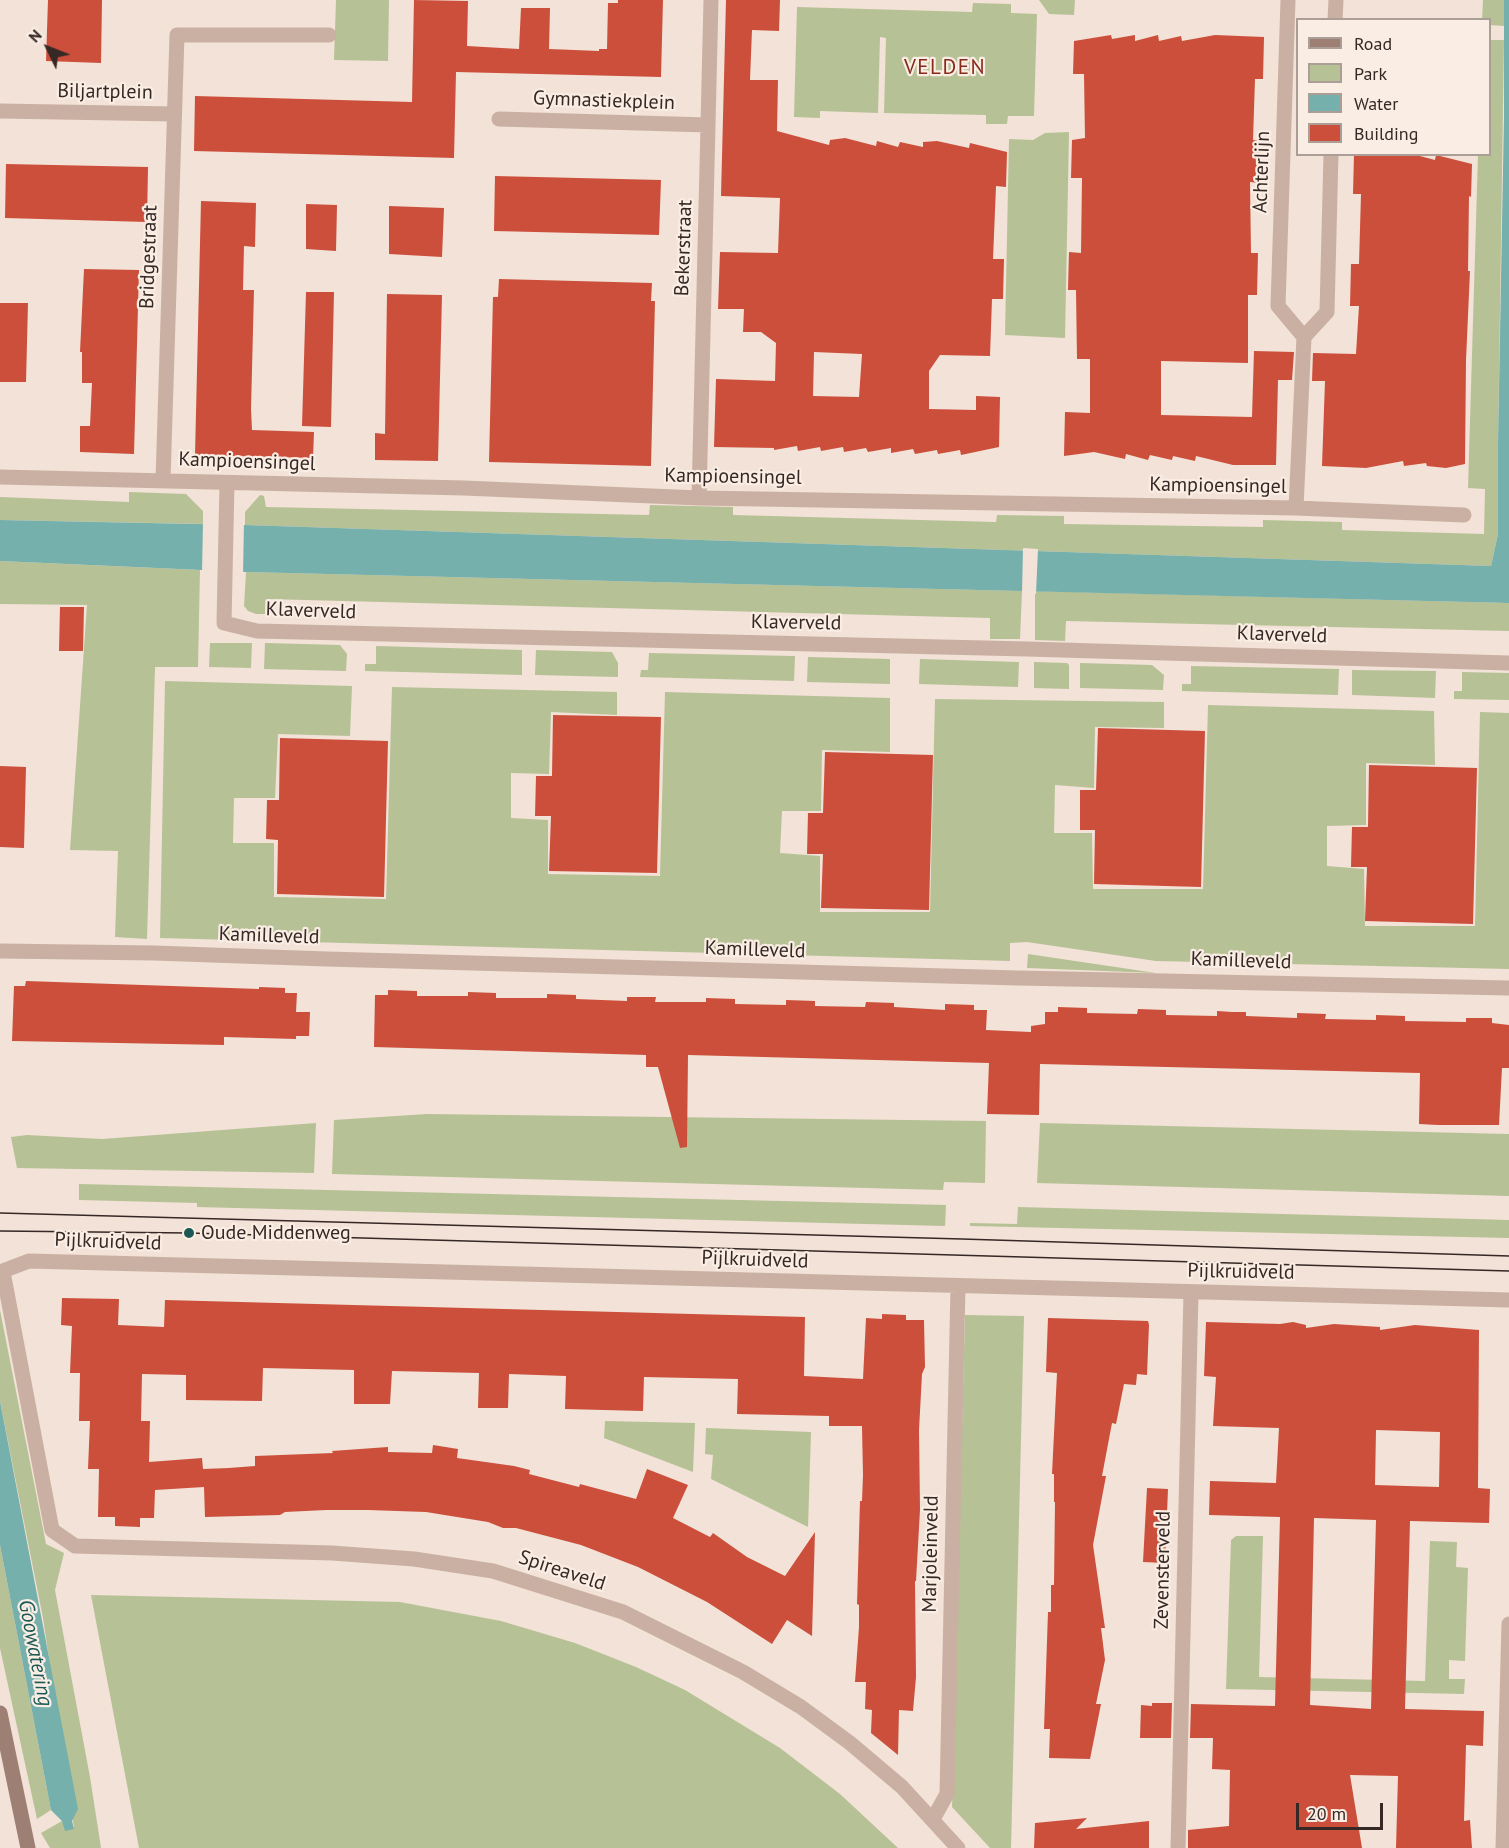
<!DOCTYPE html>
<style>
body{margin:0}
#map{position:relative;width:1509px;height:1848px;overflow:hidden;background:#f2e2d7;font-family:"PT Sans",sans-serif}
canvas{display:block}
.legend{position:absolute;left:1296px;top:18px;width:195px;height:138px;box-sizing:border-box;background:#faede3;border:2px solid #ab9e97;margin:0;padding:8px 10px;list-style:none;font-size:18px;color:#352825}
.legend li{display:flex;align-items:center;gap:12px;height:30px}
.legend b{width:30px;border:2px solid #ab9e97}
.north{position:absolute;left:18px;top:18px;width:60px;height:60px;-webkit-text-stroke:4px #faede3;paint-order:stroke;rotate:313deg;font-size:16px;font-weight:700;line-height:24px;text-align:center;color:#352825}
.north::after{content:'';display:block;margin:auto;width:21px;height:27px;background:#352825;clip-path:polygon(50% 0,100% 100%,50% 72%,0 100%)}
.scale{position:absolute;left:1296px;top:1803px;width:87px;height:27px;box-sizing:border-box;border:3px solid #352825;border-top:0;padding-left:8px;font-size:18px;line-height:21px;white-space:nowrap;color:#352825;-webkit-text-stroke:4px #faede3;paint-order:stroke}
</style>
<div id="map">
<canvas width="1509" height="1848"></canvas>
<ul class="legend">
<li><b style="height:8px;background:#9e7f74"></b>Road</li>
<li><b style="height:16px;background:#b7c196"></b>Park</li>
<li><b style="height:16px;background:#75b0ac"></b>Water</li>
<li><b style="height:16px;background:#cc4f3b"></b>Building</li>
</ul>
<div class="north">N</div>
<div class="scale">20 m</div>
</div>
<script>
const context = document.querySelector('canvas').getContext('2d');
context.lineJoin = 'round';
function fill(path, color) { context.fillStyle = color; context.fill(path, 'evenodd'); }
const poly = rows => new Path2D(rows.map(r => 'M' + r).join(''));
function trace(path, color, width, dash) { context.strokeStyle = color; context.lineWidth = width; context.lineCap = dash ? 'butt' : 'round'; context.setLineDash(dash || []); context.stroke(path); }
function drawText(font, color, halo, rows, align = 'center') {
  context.font = font + ' "PT Sans",sans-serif'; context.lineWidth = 4.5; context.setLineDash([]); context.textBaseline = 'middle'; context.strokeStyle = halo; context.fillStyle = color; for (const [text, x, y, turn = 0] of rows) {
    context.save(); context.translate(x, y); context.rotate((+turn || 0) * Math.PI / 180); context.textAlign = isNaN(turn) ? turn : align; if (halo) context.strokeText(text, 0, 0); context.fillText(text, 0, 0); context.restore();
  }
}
fill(poly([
 [336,0,389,0,388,61,334,60],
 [1039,0,1075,0,1074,15,1049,14],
 [1483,0,1504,0,1504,26,1490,25,1490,20,1482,20],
 [973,3,1011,4,1011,13,1037,14,1034,116,1008,116,1007,124,986,124,986,115,884,113,886,38,880,37,878,113,820,111,820,118,794,117,797,7,972,12],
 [1490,40,1504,40,1498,442,1498,534,1491,566,245,525,245,512,260,495,264,496,266,507,649,515,650,505,733,507,733,515,996,522,997,515,1064,516,1064,524,1263,527,1263,520,1342,522,1342,530,1484,534,1485,489,1468,488,1478,155,1490,154],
 [1069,132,1065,338,1005,335,1009,139,1033,140,1045,133],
 [129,492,186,494,203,511,203,524,0,520,0,497,129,502],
 [0,561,200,570,198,667,155,667,147,939,115,937,118,851,70,850,87,605,0,604],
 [246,572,1022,591,1020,639,990,639,990,618,267,599,266,614,256,614,248,611,244,606],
 [1035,591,1509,603,1509,631,1066,621,1065,641,1035,640],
 [210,643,252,643,251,668,209,667],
 [265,643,340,645,347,654,346,671,264,669],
 [376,646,522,650,522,675,365,671,365,664,376,664],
 [536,650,612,652,618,663,618,677,535,675],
 [649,653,795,656,794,681,640,677,641,670,648,670],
 [808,657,890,659,890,684,807,682],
 [920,659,1019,662,1018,687,919,684],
 [1034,662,1067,663,1069,665,1069,689,1034,688],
 [1080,663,1152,665,1164,675,1163,690,1080,688],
 [1191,666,1339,669,1338,695,1182,691,1182,684,1191,684],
 [1352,670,1436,671,1435,698,1352,695],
 [1462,672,1509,673,1509,700,1454,699,1454,691,1462,691],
 [165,681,352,686,350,736,278,734,275,798,234,798,233,843,274,843,274,897,386,899,392,687,617,692,617,715,551,712,549,774,511,773,511,818,548,820,548,874,660,876,665,692,890,698,890,752,822,750,821,811,782,811,780,853,820,856,820,912,930,912,935,699,1164,702,1164,728,1095,727,1094,788,1055,785,1054,833,1092,833,1093,889,1203,889,1208,705,1434,711,1435,765,1366,763,1366,825,1327,826,1327,866,1364,869,1365,926,1475,926,1480,712,1509,713,1509,969,1156,961,1027,942,1010,943,1010,961,160,938],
 [1028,954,1156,973,1027,968],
 [427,1114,986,1121,985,1183,944,1182,943,1190,332,1174,334,1120],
 [316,1123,314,1173,17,1168,11,1137,27,1135,102,1139],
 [1040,1123,1509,1134,1509,1196,1037,1183],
 [79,1184,946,1205,945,1226,197,1207,197,1203,79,1200],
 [1018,1207,1509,1220,1509,1238,970,1226,970,1223,1017,1224],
 [0,1310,46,1544,64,1553,55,1590,90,1777,101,1848,50,1848,41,1833,62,1821,74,1828,43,1618,0,1401],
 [965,1315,1024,1316,1011,1848,990,1848,952,1807],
 [605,1421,695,1423,693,1472,604,1438],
 [706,1428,811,1432,808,1527,711,1479,713,1455,705,1454],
 [1236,1536,1263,1536,1259,1677,1425,1681,1430,1541,1457,1542,1456,1567,1468,1568,1465,1661,1449,1660,1449,1679,1465,1679,1464,1694,1226,1689,1231,1540],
 [0,1545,51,1810,37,1819,0,1648],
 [91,1595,400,1602,501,1621,575,1643,636,1667,685,1690,780,1748,840,1794,898,1848,139,1848]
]), '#b7c196');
fill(poly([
 [1504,0,1509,0,1509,603,246,572,0,561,0,520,245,525,1491,566,1498,534,1498,442,1504,116],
 [0,1401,78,1809,72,1821,74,1829,65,1831,62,1821,51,1810,0,1545]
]), '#75b0ac');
fill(poly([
 [203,521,244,522,243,575,202,573],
 [1023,548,1038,549,1036,594,1022,594]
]), '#f2e2d7');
fill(poly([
 [48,0,102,0,101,63,46,61],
 [414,0,468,1,467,46,519,49,521,8,550,8,549,49,599,51,599,49,607,49,608,3,618,3,618,0,663,0,661,77,456,72,454,158,194,151,195,96,412,102],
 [726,0,780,0,779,31,752,30,750,80,778,80,777,131,829,145,830,140,845,138,876,146,877,141,898,147,900,142,923,147,923,142,937,141,969,148,970,143,1007,152,1006,187,996,186,993,259,1004,259,1003,299,992,299,990,356,940,355,929,371,929,409,976,410,976,396,1000,397,999,447,961,455,960,450,938,454,937,450,915,454,913,449,891,453,891,448,868,452,866,448,844,452,843,447,821,451,820,447,798,451,797,446,774,450,774,448,714,447,716,379,775,381,776,343,761,332,743,332,744,309,718,309,720,252,778,253,780,198,721,196],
 [814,352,862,354,859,397,813,396],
 [1111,35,1112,39,1135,35,1135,41,1158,35,1159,41,1181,36,1182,41,1215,35,1264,37,1263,79,1255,79,1253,140,1261,141,1260,183,1250,182,1251,253,1258,253,1257,295,1248,295,1248,363,1161,361,1161,415,1252,417,1254,351,1294,352,1292,380,1278,380,1276,465,1233,465,1196,456,1195,461,1173,456,1172,460,1150,455,1148,460,1126,454,1125,459,1094,452,1064,456,1065,412,1090,413,1090,359,1077,359,1076,290,1068,290,1069,252,1081,253,1082,178,1071,178,1072,140,1085,138,1084,74,1073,74,1074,41],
 [1354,154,1412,154,1435,160,1436,155,1472,164,1471,197,1469,196,1468,271,1470,271,1466,360,1465,464,1446,468,1427,466,1426,463,1404,466,1403,461,1366,468,1322,466,1325,381,1312,381,1313,353,1356,354,1359,306,1350,306,1351,264,1359,264,1361,194,1353,194],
 [6,164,148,167,147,222,5,218],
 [495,176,661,180,659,235,494,231],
 [201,201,256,203,255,247,244,246,243,290,254,290,251,409,252,430,314,432,313,458,195,455],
 [306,204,337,205,336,251,306,249],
 [389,206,444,208,442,257,389,254],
 [84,269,139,270,134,454,80,452,80,426,90,426,92,383,82,383,82,352,80,352],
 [499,279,652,283,651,301,655,301,651,466,489,462,493,297,498,297],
 [306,292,334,292,331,427,302,426],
 [387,294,442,295,438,461,375,460,375,433,385,434],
 [0,303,28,303,26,382,0,382],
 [60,607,84,607,83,651,59,651],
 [553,715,661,717,657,873,549,871,551,816,535,816,536,776,552,776],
 [1098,728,1205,731,1201,887,1094,884,1095,830,1080,830,1080,790,1096,790],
 [280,738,388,741,384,897,277,894,278,840,266,839,267,800,279,800],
 [825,752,933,755,929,910,821,908,823,854,807,854,808,813,823,813],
 [1369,765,1477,768,1473,924,1365,921,1367,867,1351,867,1352,827,1368,827],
 [0,766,26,767,24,848,0,847],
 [26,981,259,989,259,987,285,988,285,993,297,993,296,1012,310,1012,309,1036,296,1036,296,1039,224,1037,224,1045,12,1041,14,986,25,986],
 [388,990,417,991,417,996,468,996,468,992,496,993,496,998,547,998,547,994,576,995,576,999,627,1001,627,997,656,997,655,1002,706,1002,706,998,735,999,735,1004,786,1005,786,1000,815,1001,815,1006,865,1007,866,1002,894,1003,894,1007,945,1010,945,1004,974,1005,974,1010,987,1010,986,1030,1031,1032,1031,1026,1045,1024,1045,1012,1058,1012,1058,1007,1087,1008,1087,1013,1137,1014,1138,1009,1166,1010,1166,1015,1217,1016,1217,1011,1232,1012,1246,1012,1246,1016,1297,1018,1297,1013,1326,1014,1325,1019,1376,1020,1376,1015,1405,1016,1405,1021,1466,1022,1466,1018,1492,1018,1492,1023,1509,1025,1509,1068,1502,1068,1499,1125,1438,1125,1419,1124,1420,1073,1040,1064,1039,1115,987,1114,989,1063,688,1055,687,1147,680,1148,658,1067,646,1067,646,1055,374,1047,375,995,388,995],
 [62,1298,119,1299,118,1325,164,1327,165,1300,805,1317,804,1376,863,1379,866,1318,882,1319,882,1314,906,1315,906,1320,924,1320,925,1367,922,1374,919,1430,920,1510,916,1581,915,1581,916,1677,913,1711,899,1710,898,1755,871,1733,872,1710,865,1709,866,1682,855,1682,859,1627,859,1605,857,1604,860,1501,862,1501,863,1475,862,1426,829,1426,829,1416,737,1414,738,1379,644,1377,643,1411,565,1409,566,1376,509,1374,508,1408,478,1408,479,1373,392,1371,390,1404,354,1404,354,1370,263,1368,262,1401,186,1400,186,1375,142,1374,141,1421,150,1421,149,1462,202,1458,203,1469,229,1468,255,1466,255,1456,333,1453,332,1451,388,1447,388,1452,432,1453,433,1445,458,1449,457,1458,514,1466,530,1470,529,1474,579,1487,580,1484,636,1499,647,1469,688,1485,673,1518,710,1537,713,1533,747,1557,785,1576,815,1532,812,1636,787,1620,772,1644,707,1602,638,1567,581,1545,516,1528,503,1528,488,1522,426,1512,368,1510,326,1510,285,1512,280,1515,205,1517,204,1487,155,1490,154,1518,140,1518,140,1527,115,1526,115,1517,98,1517,99,1469,88,1469,90,1421,79,1421,80,1373,70,1373,72,1326,61,1325],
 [1048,1318,1148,1321,1149,1325,1147,1375,1137,1374,1136,1385,1124,1384,1116,1424,1112,1423,1102,1476,1106,1476,1093,1545,1105,1628,1101,1628,1105,1660,1096,1704,1101,1704,1090,1759,1049,1758,1050,1729,1044,1729,1048,1612,1051,1612,1051,1585,1054,1585,1055,1502,1054,1502,1054,1474,1052,1474,1057,1373,1046,1372],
 [1206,1322,1280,1324,1293,1322,1306,1325,1306,1328,1334,1324,1380,1327,1380,1330,1415,1325,1479,1330,1478,1488,1490,1489,1489,1523,1410,1521,1405,1709,1484,1711,1483,1746,1466,1745,1464,1821,1470,1820,1472,1848,1396,1848,1398,1776,1350,1775,1362,1848,1188,1848,1188,1830,1229,1826,1230,1770,1212,1769,1213,1738,1190,1738,1191,1704,1275,1706,1280,1517,1209,1515,1210,1481,1276,1483,1279,1428,1213,1426,1216,1377,1204,1376],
 [1376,1430,1440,1432,1439,1487,1375,1485],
 [1314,1518,1376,1520,1371,1709,1310,1705],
 [1147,1488,1168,1489,1165,1563,1143,1562],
 [1152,1703,1172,1703,1171,1738,1140,1738,1141,1705,1152,1706],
 [1087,1818,1076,1829,1149,1821,1149,1848,1034,1848,1035,1823]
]), '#cc4f3b');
trace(poly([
 [1288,0,1278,306,1304,337],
 [1335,20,1336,0],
 [0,111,174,114],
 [499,119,708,125],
 [0,477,464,488,699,498,1296,508,1464,515],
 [163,480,177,35,329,35],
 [227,483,224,623,257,631,1027,649,1509,663],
 [699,498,711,0],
 [1296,508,1304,337,1327,312,1331,154],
 [0,951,154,953,327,959,1018,978,1509,988],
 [0,1272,29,1261,1509,1300],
 [3,1272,52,1530,75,1546,332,1553,414,1559,493,1571,623,1612,743,1672,801,1707,850,1743,902,1787,958,1848],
 [933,1819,947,1794,958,1286],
 [1178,1848,1191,1292],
 [1503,1848,1509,1624]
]), '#cab0a2', 15);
trace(poly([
 [0,1713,28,1848]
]), '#9e7f74', 15);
trace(poly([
 [0,1213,962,1239,1509,1256],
 [0,1231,189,1233,1509,1271]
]), '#352825', 1.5);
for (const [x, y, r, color] of [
 [189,1233,6,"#195855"]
]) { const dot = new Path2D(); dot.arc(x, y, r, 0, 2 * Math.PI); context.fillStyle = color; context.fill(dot); trace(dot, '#faede3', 2); }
drawText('20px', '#352825', '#faede3', [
 ["Biljartplein",105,92,1],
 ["Gymnastiekplein",604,101,2],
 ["Achterlijn",1262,172,-88],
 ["Bekerstraat",684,248,-88],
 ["Bridgestraat",149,257,-88],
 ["Kampioensingel",247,462,2],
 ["Kampioensingel",733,477,1],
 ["Kampioensingel",1218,486,1],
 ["Klaverveld",311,611,2],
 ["Klaverveld",796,623,1],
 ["Klaverveld",1282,635,2],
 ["Kamilleveld",269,936,2],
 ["Kamilleveld",755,950,2],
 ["Kamilleveld",1241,961,2],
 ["Pijlkruidveld",108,1242,2],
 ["Pijlkruidveld",755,1260,2],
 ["Pijlkruidveld",1241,1272,1],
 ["Marjoleinveld",931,1554,-89],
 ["Zevensterveld",1163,1570,-89],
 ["Spireaveld",562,1571,18]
]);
drawText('20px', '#352825', '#faede3', [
 ["Oude Middenweg",201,1233]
], 'left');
context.letterSpacing = '1.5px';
drawText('21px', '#87291b', '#faede3', [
 ["VELDEN",945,68]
]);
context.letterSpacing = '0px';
drawText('italic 21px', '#195855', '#faede3', [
 ["Goowatering",35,1653,79]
]);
</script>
